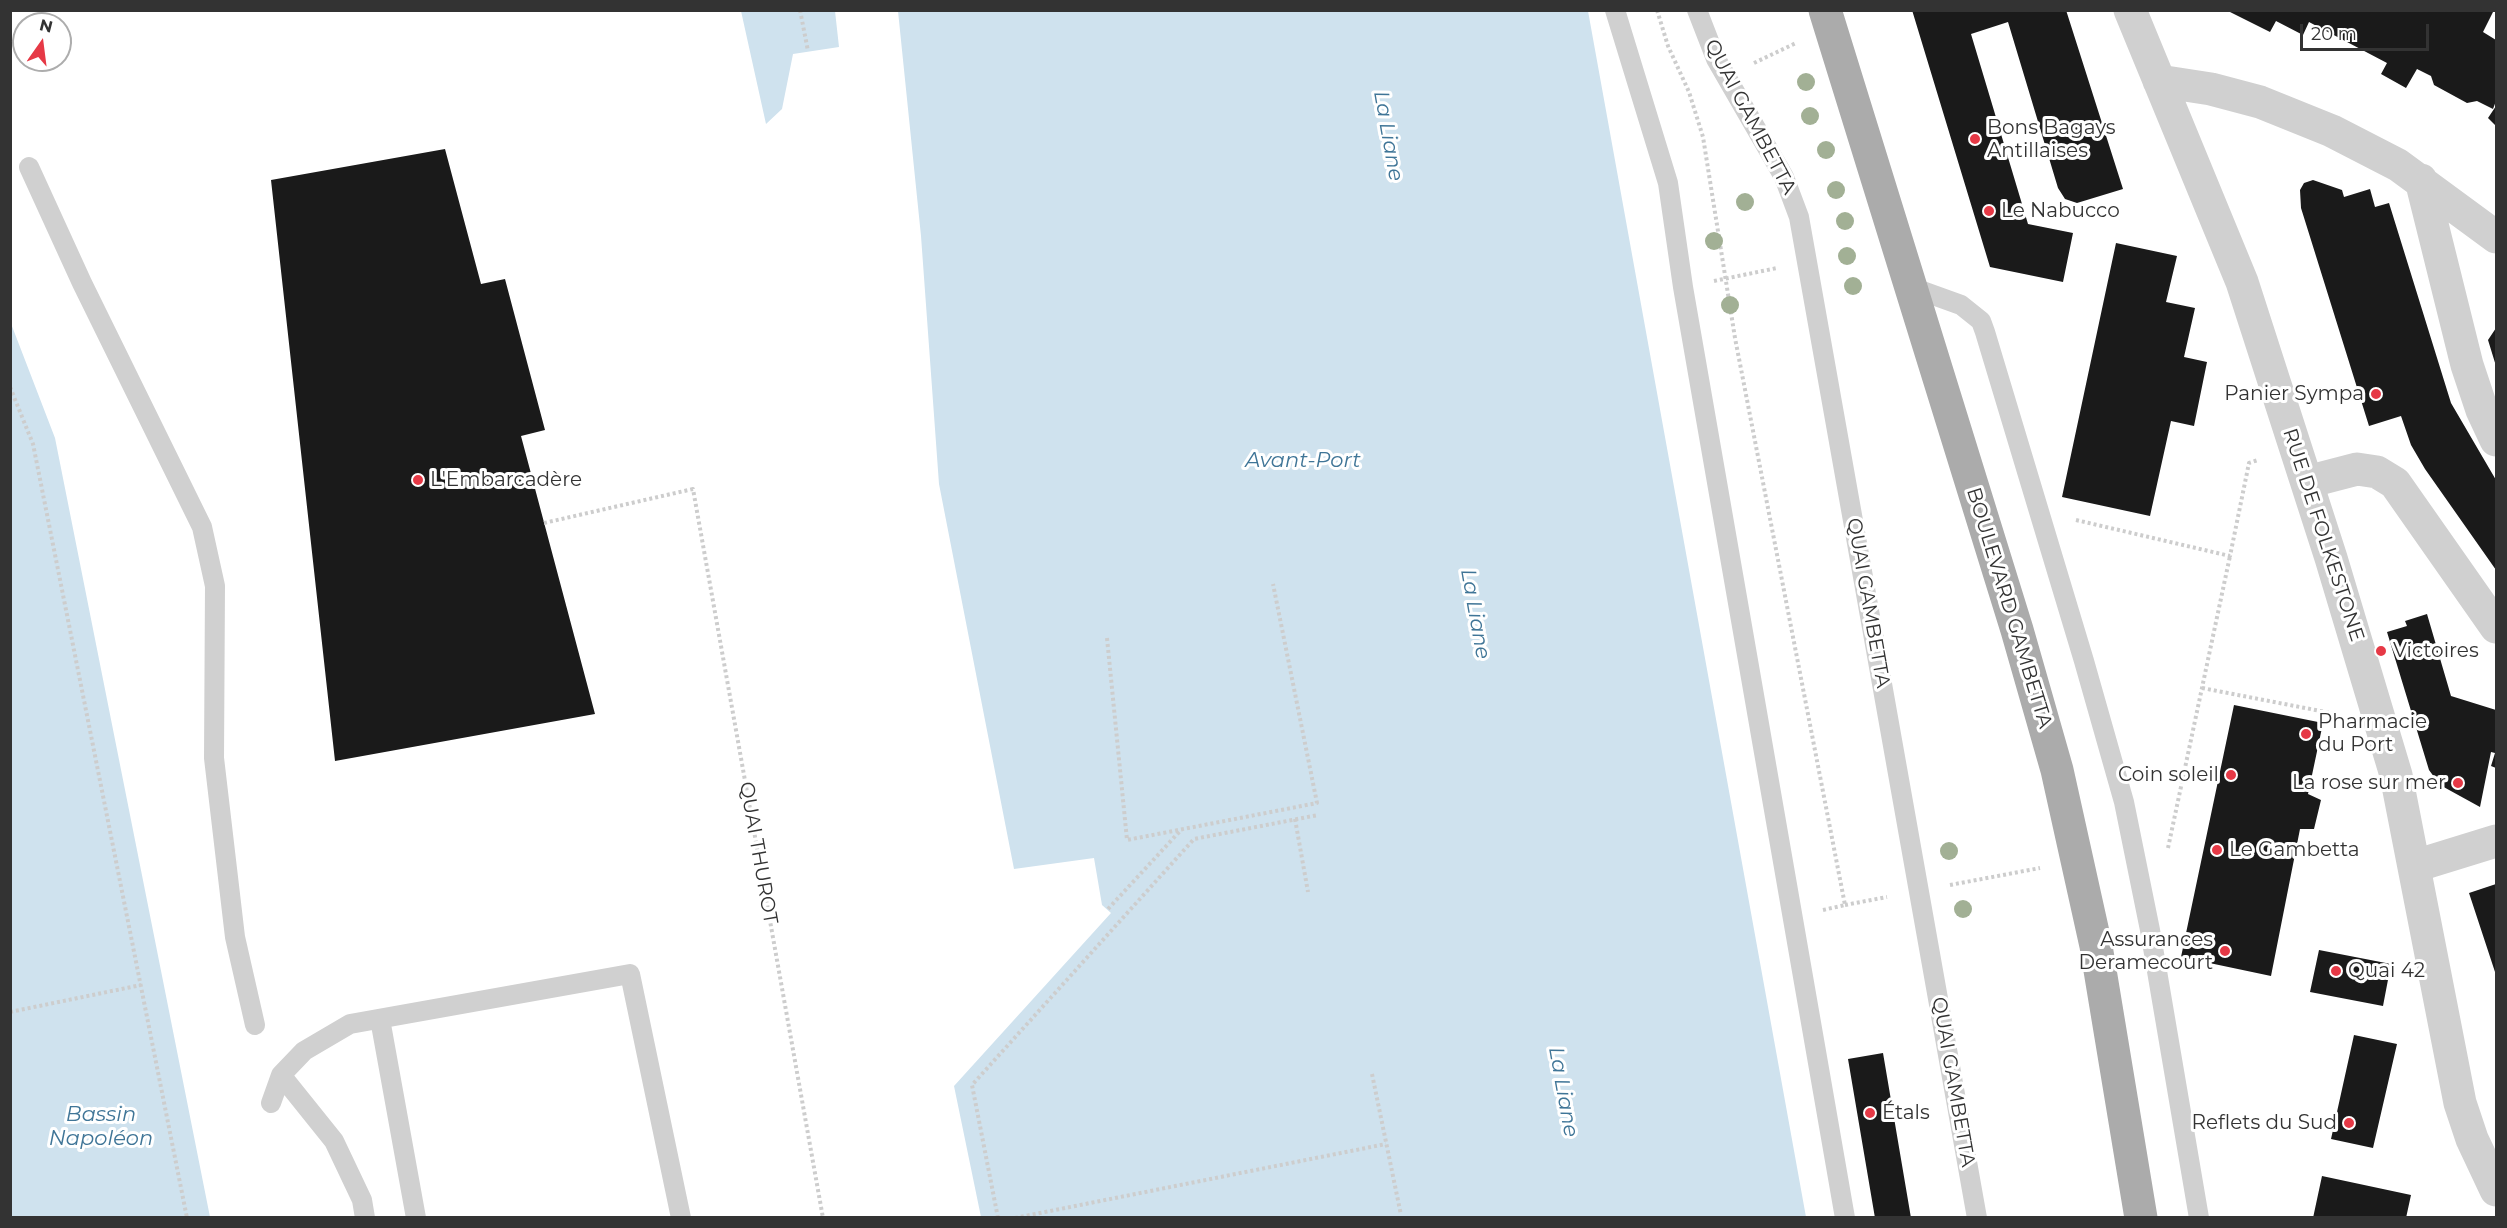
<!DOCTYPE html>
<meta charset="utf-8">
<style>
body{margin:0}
#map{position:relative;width:2507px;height:1228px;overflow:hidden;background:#fff;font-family:Montserrat,sans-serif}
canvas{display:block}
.frame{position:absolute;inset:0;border:12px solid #333;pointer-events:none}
.north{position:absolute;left:12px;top:12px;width:60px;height:60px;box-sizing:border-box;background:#fff;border:2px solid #adadad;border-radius:50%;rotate:14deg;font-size:16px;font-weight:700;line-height:24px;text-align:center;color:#333}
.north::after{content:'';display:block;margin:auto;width:21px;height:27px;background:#e63946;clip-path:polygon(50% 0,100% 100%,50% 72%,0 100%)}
.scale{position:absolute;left:2300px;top:24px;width:129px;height:27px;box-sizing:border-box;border:3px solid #333;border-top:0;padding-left:8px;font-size:18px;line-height:21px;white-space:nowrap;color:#333;-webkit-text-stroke:4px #fff;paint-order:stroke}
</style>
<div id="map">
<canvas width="2507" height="1228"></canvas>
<div class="frame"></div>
<div class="north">N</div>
<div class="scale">20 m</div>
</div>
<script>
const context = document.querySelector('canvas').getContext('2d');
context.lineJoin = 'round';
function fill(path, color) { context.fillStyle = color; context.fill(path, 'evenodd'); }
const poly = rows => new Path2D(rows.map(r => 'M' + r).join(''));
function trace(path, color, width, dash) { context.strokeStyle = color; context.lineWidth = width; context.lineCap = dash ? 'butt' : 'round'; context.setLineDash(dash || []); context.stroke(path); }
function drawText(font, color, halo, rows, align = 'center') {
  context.font = font + ' Montserrat,sans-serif'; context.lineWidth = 6; context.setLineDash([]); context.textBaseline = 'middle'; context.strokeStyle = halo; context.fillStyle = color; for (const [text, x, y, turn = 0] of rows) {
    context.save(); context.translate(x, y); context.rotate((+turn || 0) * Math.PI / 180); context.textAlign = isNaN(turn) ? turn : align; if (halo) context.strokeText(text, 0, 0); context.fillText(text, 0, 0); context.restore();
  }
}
fill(poly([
 [741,11,835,11,839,47,793,54,782,109,766,124],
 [898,11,1588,11,1806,1217,981,1217,954,1086,1111,913,1102,905,1094,858,1014,869,939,484,921,236],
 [10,321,55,438,210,1217,11,1217]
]), '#cfe2ee');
fill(poly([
 [1912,10,2066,10,2123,189,2077,203,2065,199,2058,188,2008,22,1971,34,2028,224,2073,233,2063,282,1990,267],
 [2226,10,2494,10,2483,32,2496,40,2496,101,2493,109,2477,101,2467,103,2434,85,2431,76,2417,69,2406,88,2381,74,2387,63,2309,22,2303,35,2276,21,2270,32],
 [2496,106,2496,126,2488,118],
 [445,149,481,284,505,279,545,430,521,436,595,714,335,761,271,180],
 [2313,180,2342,190,2344,197,2370,189,2375,207,2389,203,2451,403,2496,480,2496,570,2425,469,2411,445,2401,416,2369,426,2301,208,2300,190,2304,183],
 [2116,243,2177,256,2166,302,2195,308,2184,357,2207,362,2194,426,2171,421,2150,516,2062,497],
 [2496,328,2496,366,2488,340],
 [2427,614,2451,696,2496,710,2496,768,2491,766,2495,753,2491,752,2480,807,2440,785,2429,770,2387,632,2407,626,2405,621],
 [2234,705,2323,723,2308,794,2321,800,2314,829,2300,829,2271,976,2181,957],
 [2496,884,2496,975,2469,893],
 [2319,950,2391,964,2383,1006,2310,992],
 [2354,1035,2397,1044,2373,1148,2331,1139],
 [1883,1053,1911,1218,1875,1218,1848,1059],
 [2322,1176,2411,1195,2406,1218,2313,1218]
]), '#1a1a1a');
trace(poly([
 [800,10,808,51],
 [1657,10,1668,46,1689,92,1703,137,1735,338,1845,905,1823,910],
 [1754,63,1796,43],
 [1714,281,1777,268],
 [10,387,33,444,187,1218],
 [2076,520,2230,556,2249,463,2258,460],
 [544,523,693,489,823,1218],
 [1107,638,1127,840,1317,803,1273,584],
 [2202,688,2336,714],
 [1295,819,1308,892],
 [2168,848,2230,556],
 [1950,885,2040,868],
 [1845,905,1887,897],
 [1108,909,1180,831],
 [10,1012,141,985],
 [1372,1074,1401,1215],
 [998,1218,972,1085,1194,839,1318,815],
 [1015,1218,1386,1144]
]), '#cdcdcd', 4, [3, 3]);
trace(poly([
 [1615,10,1668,183,1683,287,1845,1218],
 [1697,10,1716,59,1784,177,1799,217,1977,1218],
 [29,167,82,283,202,527,215,586,214,758,235,937,255,1025],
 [1911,287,1961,305,1981,321,1985,332,2084,661,2124,802,2150,930,2199,1218],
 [380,1019,416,1218],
 [281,1075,334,1141,362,1200,365,1218],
 [271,1103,281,1075,304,1051,350,1024,630,974,681,1218]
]), '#d0d0d0', 20);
trace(poly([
 [2130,10,2242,282,2331,558,2396,775,2460,1103,2472,1139,2496,1190],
 [2159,81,2211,89,2260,102,2332,131,2398,165,2496,237],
 [2421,180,2467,365,2482,410,2496,440],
 [2307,482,2357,469,2377,472,2395,483,2496,627],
 [2415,866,2496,841]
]), '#d0d0d0', 33);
trace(poly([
 [1825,10,2017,630,2057,770,2096,946,2141,1218]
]), '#ababab', 33);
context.fillStyle = '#a2b095';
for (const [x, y] of [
 [1806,82],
 [1810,116],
 [1826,150],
 [1836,190],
 [1745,202],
 [1845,221],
 [1714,241],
 [1847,256],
 [1853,286],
 [1730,305],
 [1949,851],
 [1963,909]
]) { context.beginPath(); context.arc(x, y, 9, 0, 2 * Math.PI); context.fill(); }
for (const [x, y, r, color] of [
 [1975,139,6,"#e63946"],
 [1989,211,6,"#e63946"],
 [2376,394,6,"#e63946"],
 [418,480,6,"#e63946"],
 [2381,651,6,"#e63946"],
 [2306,734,6,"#e63946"],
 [2231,775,6,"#e63946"],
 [2458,783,6,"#e63946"],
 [2217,850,6,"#e63946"],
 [2225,951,6,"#e63946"],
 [2336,971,6,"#e63946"],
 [1870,1113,6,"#e63946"],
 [2349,1123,6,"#e63946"]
]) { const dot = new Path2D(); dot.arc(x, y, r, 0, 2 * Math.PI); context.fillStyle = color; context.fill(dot); trace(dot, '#fff', 2); }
drawText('20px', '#333', '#fff', [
 ["QUAI GAMBETTA",1750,117,62],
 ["RUE DE FOLKESTONE",2323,535,72],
 ["QUAI GAMBETTA",1868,603,80],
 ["BOULEVARD GAMBETTA",2009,608,73],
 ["QUAI THUROT",758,853,80],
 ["QUAI GAMBETTA",1953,1082,80]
]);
drawText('20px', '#333', '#fff', [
 ["Bons Bagays",1987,128],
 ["Antillaises",1987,151],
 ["Le Nabucco",2001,211],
 ["Panier Sympa",2364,394,"right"],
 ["L'Embarcadère",430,480],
 ["Victoires",2393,651],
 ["Pharmacie",2318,722],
 ["du Port",2318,745],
 ["Coin soleil",2219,775,"right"],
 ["La rose sur mer",2446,783,"right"],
 ["Le Gambetta",2229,850],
 ["Assurances",2213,940,"right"],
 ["Deramecourt",2213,963,"right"],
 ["Quai 42",2348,971],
 ["Étals",1882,1113],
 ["Reflets du Sud",2337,1123,"right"]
], 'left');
drawText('italic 21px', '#3f7597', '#fff', [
 ["La Liane",1388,136,80],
 ["Avant-Port",1303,461],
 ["La Liane",1475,614,80],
 ["La Liane",1563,1092,80],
 ["Bassin",101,1115],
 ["Napoléon",101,1139]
]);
</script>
